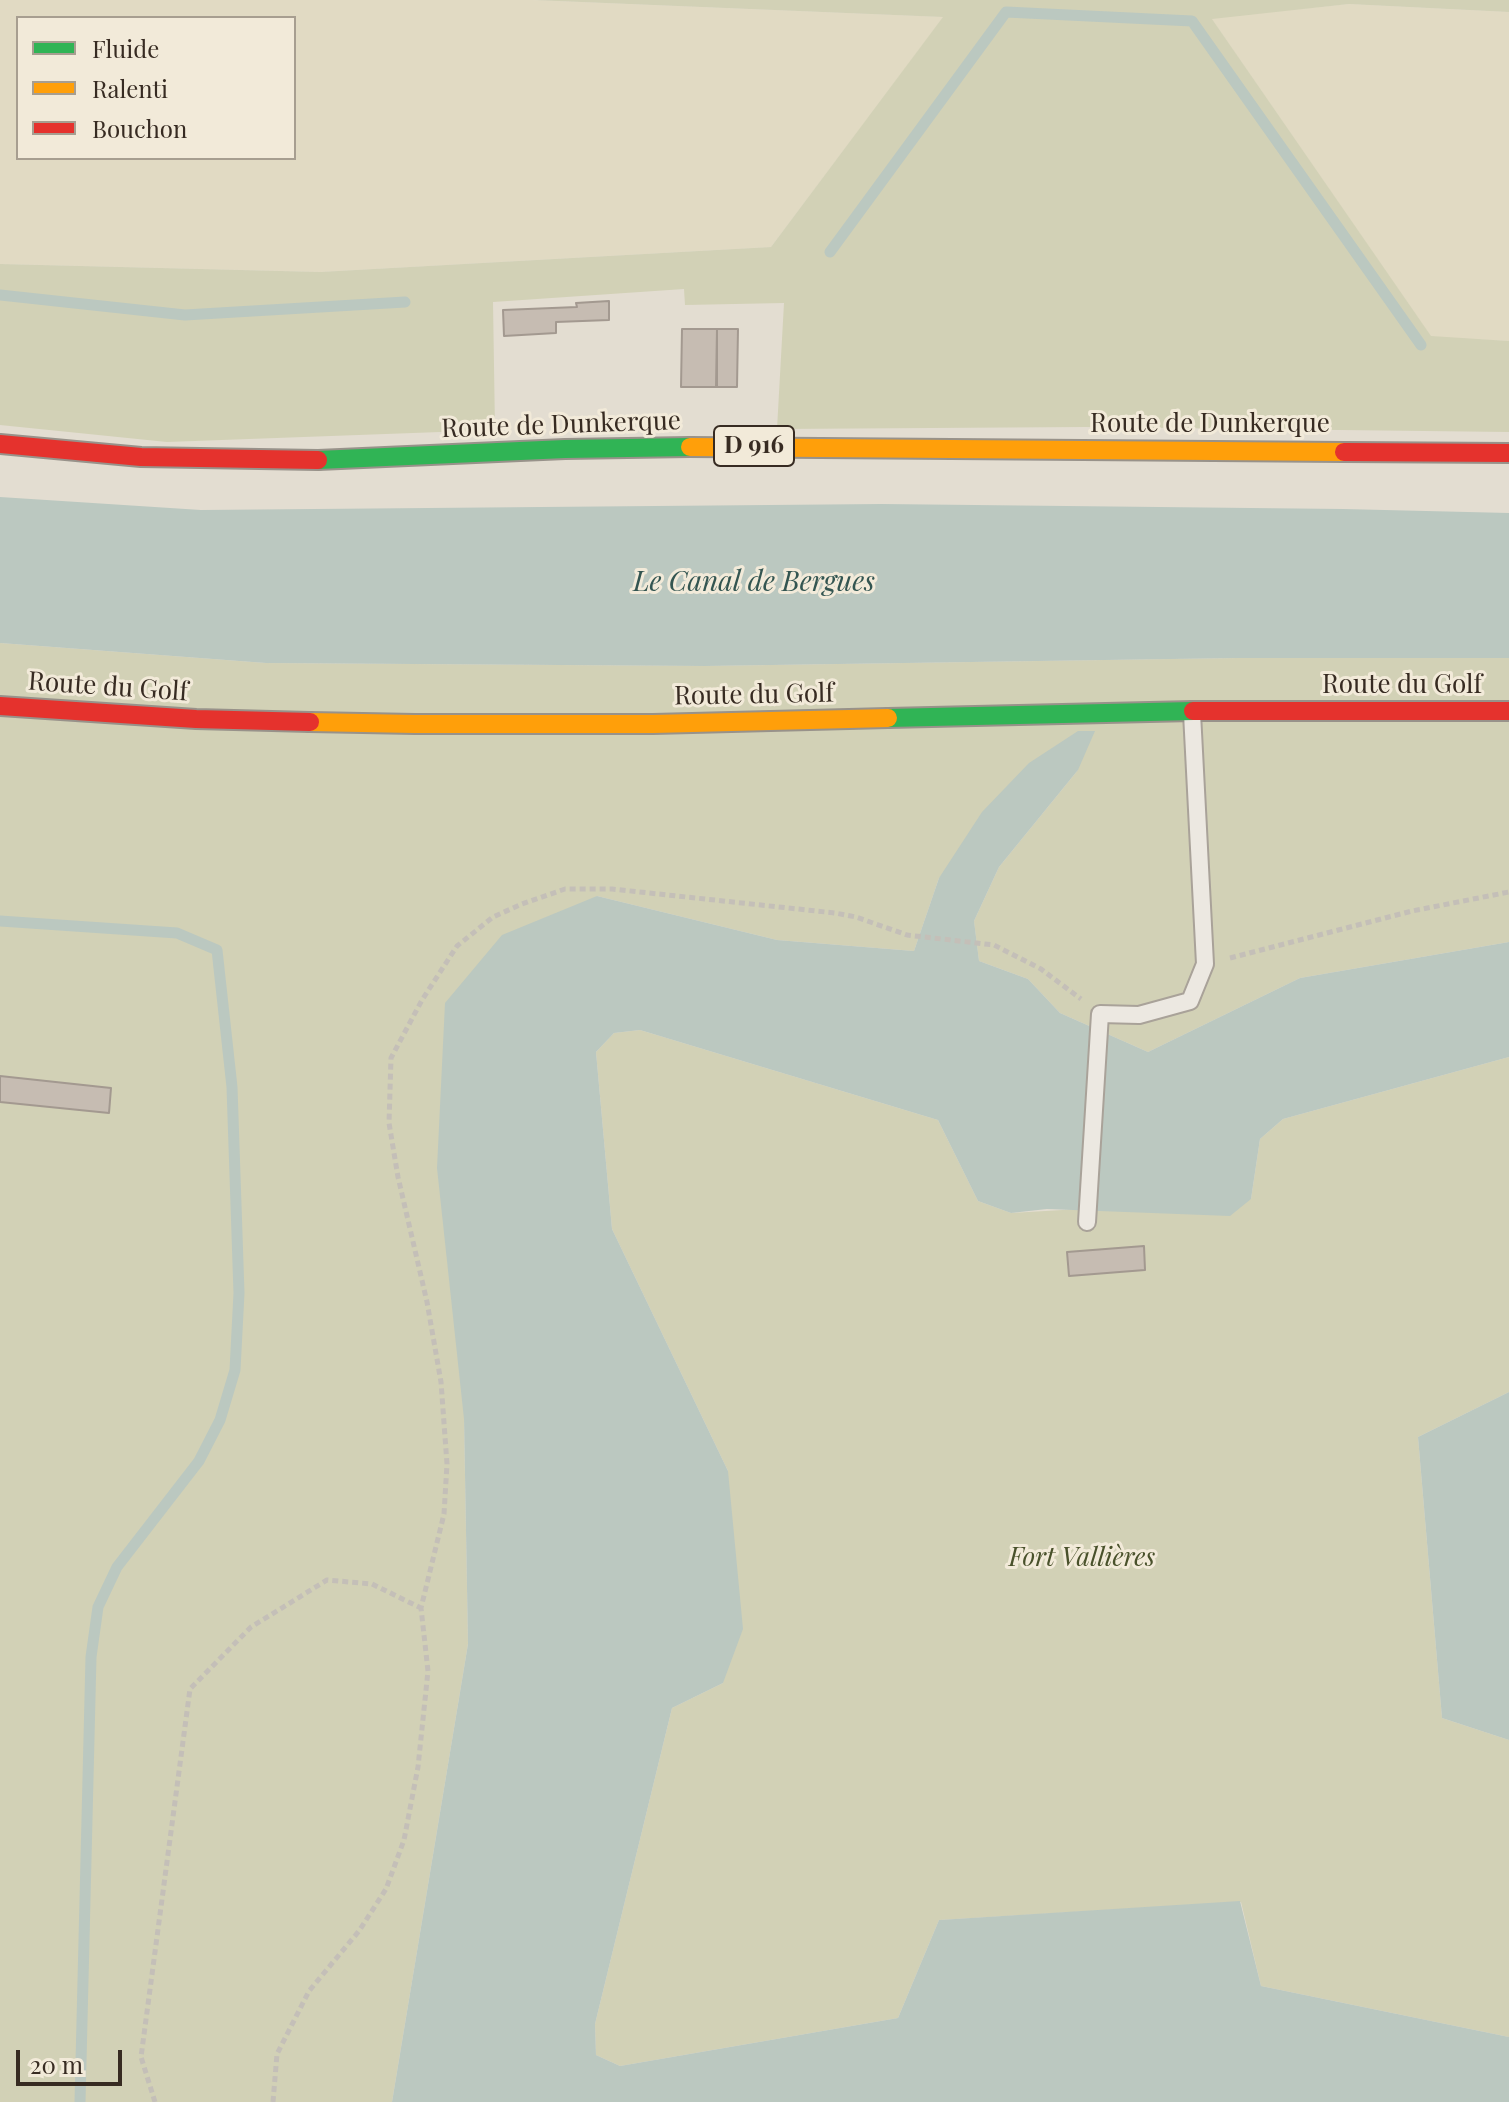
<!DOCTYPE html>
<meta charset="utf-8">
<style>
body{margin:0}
#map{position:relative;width:1509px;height:2102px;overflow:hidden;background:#e3ddd1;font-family:"Playfair Display",serif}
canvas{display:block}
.legend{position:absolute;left:16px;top:16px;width:280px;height:144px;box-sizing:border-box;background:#f2ead9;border:2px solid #a79e90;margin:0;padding:10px 14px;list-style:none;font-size:24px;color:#372b22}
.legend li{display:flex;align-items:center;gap:16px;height:40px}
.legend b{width:40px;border:2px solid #a79e90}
.scale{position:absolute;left:16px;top:2050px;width:106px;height:36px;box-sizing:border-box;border:4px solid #372b22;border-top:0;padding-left:10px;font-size:24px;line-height:28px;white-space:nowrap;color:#372b22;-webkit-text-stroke:6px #f2ead9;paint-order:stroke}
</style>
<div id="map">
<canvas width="1509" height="2102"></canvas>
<ul class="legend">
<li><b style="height:10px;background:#30b455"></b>Fluide</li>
<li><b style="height:10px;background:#ff9f0a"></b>Ralenti</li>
<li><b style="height:10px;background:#e5322d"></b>Bouchon</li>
</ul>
<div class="scale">20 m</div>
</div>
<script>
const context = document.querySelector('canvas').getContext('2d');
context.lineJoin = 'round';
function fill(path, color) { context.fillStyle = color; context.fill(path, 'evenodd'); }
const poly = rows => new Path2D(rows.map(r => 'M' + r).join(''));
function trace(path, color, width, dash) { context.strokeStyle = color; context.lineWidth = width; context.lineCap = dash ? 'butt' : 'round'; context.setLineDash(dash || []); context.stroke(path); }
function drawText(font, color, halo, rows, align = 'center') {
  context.font = font + ' "Playfair Display",serif'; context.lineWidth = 6; context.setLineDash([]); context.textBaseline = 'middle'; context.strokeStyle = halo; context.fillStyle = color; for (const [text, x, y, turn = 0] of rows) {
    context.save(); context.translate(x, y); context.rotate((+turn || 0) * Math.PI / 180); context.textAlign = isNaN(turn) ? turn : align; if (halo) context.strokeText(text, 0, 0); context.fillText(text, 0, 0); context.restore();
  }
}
fill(poly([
 [0,0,532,0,944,17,771,247,320,272,0,264],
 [18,18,294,18,294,158,18,158],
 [1349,4,1509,12,1509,341,1431,337,1211,18]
]), '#e1dac3');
fill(poly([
 [533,0,1509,0,1509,12,1349,4,1212,19,1431,336,1509,341,1509,432,1085,427,777,429,784,303,685,305,684,289,493,302,495,430,167,442,0,425,0,264,320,272,771,247,943,17],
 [0,643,266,663,705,666,1238,658,1509,658,1509,942,1300,978,1148,1052,1060,1013,1028,979,979,961,974,921,999,867,1078,770,939,878,914,951,777,940,597,896,464,1419,468,1644,392,2102,0,2102],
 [640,1030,938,1120,978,1201,1011,1213,1251,1199,1260,1139,1283,1119,1509,1057,1509,1392,1418,1437,1442,1718,1509,1740,1509,2037,1261,1986,1241,1902,939,1920,898,2018,620,2066,596,2055,595,2024,672,1708,723,1683,728,1471,612,1229,596,1052,614,1033]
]), '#d2d1b6');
fill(poly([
 [0,497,201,510,882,504,1343,509,1509,513,1509,658,1238,658,705,666,266,663,0,643],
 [1078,731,1095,731,1078,770,999,867,974,921,979,961,1028,979,1060,1013,1148,1052,1300,978,1509,942,1509,1057,1283,1119,1260,1139,1251,1199,1230,1216,1047,1209,1011,1213,978,1201,938,1120,640,1030,614,1033,596,1052,612,1229,728,1471,743,1629,723,1683,672,1708,595,2024,596,2055,620,2066,898,2018,939,1920,1240,1901,1261,1986,1509,2037,1509,2102,392,2102,468,1644,464,1419,437,1168,445,1003,502,935,597,896,777,940,914,951,939,878,982,812,1029,763],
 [1509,1392,1509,1740,1442,1718,1418,1437]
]), '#bbc8c0');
trace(poly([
 [830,252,1006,12,1192,21,1421,345],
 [0,295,185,315,405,302],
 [0,921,177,933,217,950,232,1087,239,1293,235,1370,220,1420,199,1461,117,1567,98,1607,91,1657,80,2102]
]), '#bbc8c0', 11);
const building = poly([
 [609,301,609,320,556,322,556,333,504,336,503,310,577,307,576,303,609,301],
 [682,329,717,329,716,387,681,387,682,329],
 [717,329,738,329,737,387,717,387,717,329],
 [0,1076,111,1088,109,1113,0,1102,0,1076],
 [1144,1246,1145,1270,1069,1276,1067,1252,1144,1246]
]);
fill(building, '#c6bcb2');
trace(building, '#a39990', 2);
const lane = poly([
 [1087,1222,1100,1014,1139,1015,1190,1001,1205,964,1192,713]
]);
const fast = poly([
 [318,460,565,449,690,447],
 [888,718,1193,711]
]);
const slow = poly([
 [690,447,1344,452],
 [310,722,415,724,653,724,888,718]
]);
const jam = poly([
 [0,444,141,457,318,460],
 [1344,452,1509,453],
 [0,706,196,719,310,722],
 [1193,711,1509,711]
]);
trace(lane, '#a9a299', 20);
trace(fast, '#98928a', 22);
trace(slow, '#98928a', 22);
trace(jam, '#98928a', 22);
trace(poly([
 [1230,958,1412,911,1509,892],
 [155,2102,141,2057,190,1689,251,1627,327,1580,372,1584,421,1608],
 [273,2102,277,2054,309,1991,359,1931,386,1889,404,1840,418,1767,428,1671,421,1608,444,1514,447,1464,441,1382,427,1302,398,1177,389,1123,391,1058,422,1000,457,946,493,917,522,904,565,889,612,889,835,913,856,917,907,935,994,945,1041,969,1081,999]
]), '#c4bfb8', 5, [6, 4]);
trace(lane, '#ece8e1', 16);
trace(fast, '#30b455', 18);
trace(slow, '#ff9f0a', 18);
trace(jam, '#e5322d', 18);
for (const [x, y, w] of [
 [754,446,80]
]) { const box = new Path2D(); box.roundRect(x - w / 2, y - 20, w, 40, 6); context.fillStyle = '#f2ead9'; context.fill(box); trace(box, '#372b22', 2); }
drawText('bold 24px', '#372b22', null, [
 ["D 916",754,446]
]);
drawText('26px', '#372b22', '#f2ead9', [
 ["Route de Dunkerque",1210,424],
 ["Route de Dunkerque",561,425,-2],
 ["Route du Golf",1402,685],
 ["Route du Golf",108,687,4],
 ["Route du Golf",754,695,-1]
]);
drawText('italic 26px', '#49512b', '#f2ead9', [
 ["Fort Vallières",1082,1558]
]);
drawText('italic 28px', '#335551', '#f2ead9', [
 ["Le Canal de Bergues",754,582]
]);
</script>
